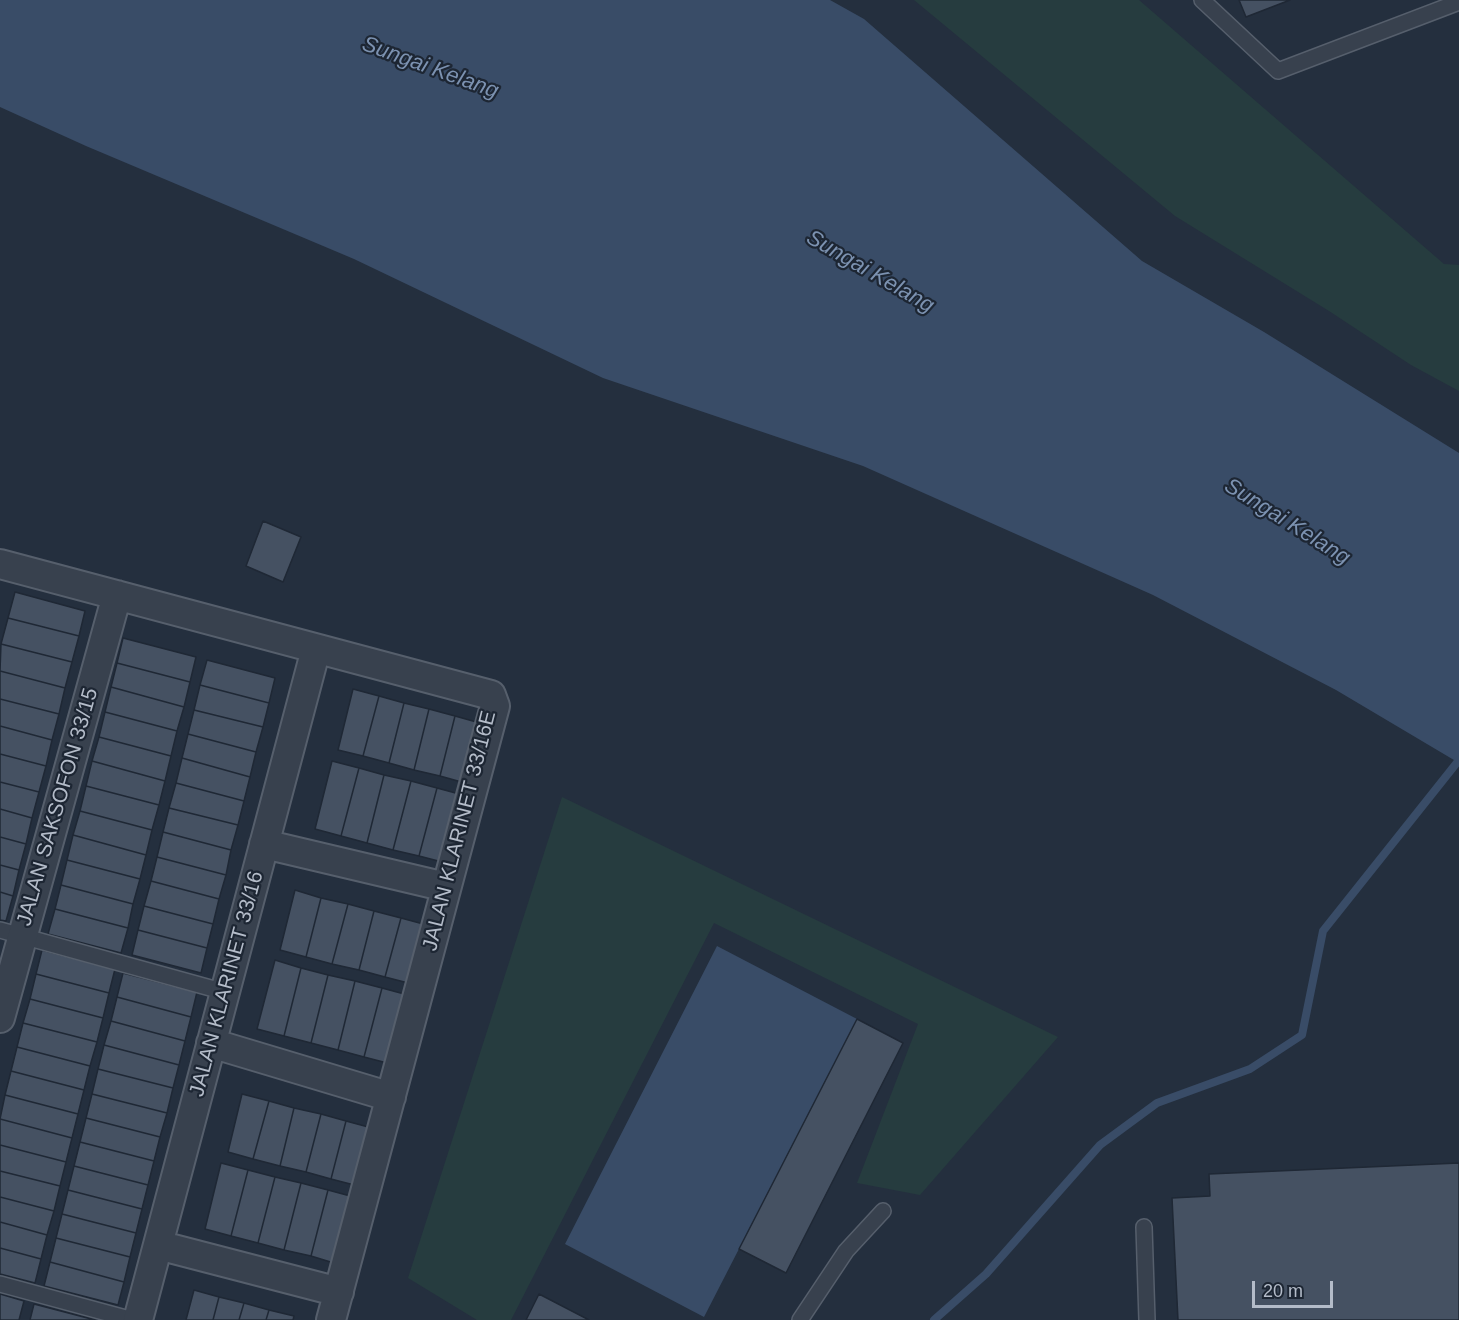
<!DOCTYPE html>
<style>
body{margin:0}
#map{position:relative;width:1459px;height:1320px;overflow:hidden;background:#242f3e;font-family:Helvetica,sans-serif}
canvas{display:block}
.scale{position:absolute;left:1252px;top:1281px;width:81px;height:27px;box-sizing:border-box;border:3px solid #b4bcc9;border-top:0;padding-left:8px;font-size:18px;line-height:21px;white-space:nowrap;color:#b4bcc9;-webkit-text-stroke:4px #1d2633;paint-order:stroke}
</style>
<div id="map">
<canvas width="1459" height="1320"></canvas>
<div class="scale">20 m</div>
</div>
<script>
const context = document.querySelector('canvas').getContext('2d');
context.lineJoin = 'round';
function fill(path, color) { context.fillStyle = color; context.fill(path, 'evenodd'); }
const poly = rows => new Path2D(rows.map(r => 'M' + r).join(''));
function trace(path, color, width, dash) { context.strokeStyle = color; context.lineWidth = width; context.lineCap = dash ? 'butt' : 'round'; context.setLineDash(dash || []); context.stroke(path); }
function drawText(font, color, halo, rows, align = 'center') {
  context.font = font + ' Helvetica,sans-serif'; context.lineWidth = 4.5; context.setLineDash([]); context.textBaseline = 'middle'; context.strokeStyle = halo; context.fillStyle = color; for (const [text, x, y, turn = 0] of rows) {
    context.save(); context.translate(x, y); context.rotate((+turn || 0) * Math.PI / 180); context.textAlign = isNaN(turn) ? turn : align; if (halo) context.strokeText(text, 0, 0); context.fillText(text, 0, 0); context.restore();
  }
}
fill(poly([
 [914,0,1139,0,1444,264,1459,265,1459,391,1411,365,1329,311,1175,216],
 [562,797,1058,1037,920,1195,857,1183,918,1024,714,923,511,1320,477,1320,408,1278]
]), '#263c3f');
fill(poly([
 [0,0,830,0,864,19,1142,261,1264,332,1459,453,1459,763,1336,690,1153,595,863,466,603,378,354,259,86,146,0,107],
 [717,946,857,1019,704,1317,565,1244]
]), '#394c67');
trace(poly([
 [934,1320,986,1274,1100,1145,1157,1103,1250,1069,1302,1035,1323,931,1459,760]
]), '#394c67', 8);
const building = poly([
 [1239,0,1290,0,1246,17,1239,0],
 [263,521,301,537,283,582,246,566,263,521],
 [15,592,85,611,79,636,8,618,15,592],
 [8,618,79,636,72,662,1,644,8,618],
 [123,638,196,657,190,682,117,663,123,638],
 [1,644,72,662,65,688,0,671,1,644],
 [207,660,275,678,269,703,200,685,207,660],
 [117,663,190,682,184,707,111,687,117,663],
 [0,671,65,688,59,714,0,699,0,671],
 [200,685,269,703,263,727,194,710,200,685],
 [111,687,184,707,177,731,105,712,111,687],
 [353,689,379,696,363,756,338,750,353,689],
 [379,696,404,703,389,763,363,756,379,696],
 [0,699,59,714,52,740,0,726,0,699],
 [404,703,429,709,414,770,389,763,404,703],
 [429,709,455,716,440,776,414,770,429,709],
 [194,710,263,727,256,752,188,734,194,710],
 [105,712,177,731,171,756,99,737,105,712],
 [455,716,480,723,465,783,440,776,455,716],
 [0,726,52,740,46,766,0,754,0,726],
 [188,734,256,752,250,777,182,758,188,734],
 [99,737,171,756,165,781,92,761,99,737],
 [0,754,46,766,39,792,0,782,0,754],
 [182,758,250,777,244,801,176,783,182,758],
 [92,761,165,781,159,805,86,786,92,761],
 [332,761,359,768,341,836,315,829,332,761],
 [359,768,384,775,367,843,341,836,359,768],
 [384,775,411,781,393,850,367,843,384,775],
 [411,781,437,788,419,856,393,850,411,781],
 [0,782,39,792,32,818,0,809,0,782],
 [176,783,244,801,238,825,169,808,176,783],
 [86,786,159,805,152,830,80,811,86,786],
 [437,788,463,795,446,863,419,856,437,788],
 [169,808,238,825,231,850,163,832,169,808],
 [0,809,32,818,26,844,0,837,0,809],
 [80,811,152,830,146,855,73,835,80,811],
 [163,832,231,850,226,875,157,857,163,832],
 [73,835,146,855,140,879,67,860,73,835],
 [0,837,26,844,19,870,0,865,0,837],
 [157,857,226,875,219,899,151,881,157,857],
 [67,860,140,879,133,904,61,885,67,860],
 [0,865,19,870,13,896,0,892,0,865],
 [151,881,219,899,213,924,144,906,151,881],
 [61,885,133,904,128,928,55,909,61,885],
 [295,890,321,898,306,957,280,950,295,890],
 [0,892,13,896,6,921,0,920,0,892],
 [321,898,348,904,332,964,306,957,321,898],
 [348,904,374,911,359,970,332,964,348,904],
 [144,906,213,924,207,948,138,930,144,906],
 [55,909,128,928,121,953,48,934,55,909],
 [374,911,401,918,385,977,359,970,374,911],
 [401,918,427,925,412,984,385,977,401,918],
 [138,930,207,948,201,973,132,955,138,930],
 [42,950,115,969,109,993,36,974,42,950],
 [275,960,301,968,284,1036,257,1029,275,960],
 [301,968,328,975,311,1043,284,1036,301,968],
 [123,973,197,992,191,1017,117,997,123,973],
 [36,974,109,993,103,1018,30,999,36,974],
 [328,975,355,981,338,1050,311,1043,328,975],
 [355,981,382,988,364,1057,338,1050,355,981],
 [382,988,408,995,391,1064,364,1057,382,988],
 [117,997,191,1017,185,1041,111,1021,117,997],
 [30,999,103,1018,97,1042,23,1023,30,999],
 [857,1019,903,1043,786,1273,739,1249,857,1019],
 [111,1021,185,1041,179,1065,104,1045,111,1021],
 [23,1023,97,1042,90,1066,17,1047,23,1023],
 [104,1045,179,1065,173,1088,98,1069,104,1045],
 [17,1047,90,1066,84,1090,11,1071,17,1047],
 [98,1069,173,1088,167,1113,92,1094,98,1069],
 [11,1071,84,1090,78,1114,5,1095,11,1071],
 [92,1094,167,1113,160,1137,86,1118,92,1094],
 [242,1094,269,1101,253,1159,228,1152,242,1094],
 [5,1095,78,1114,72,1138,0,1119,5,1095],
 [269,1101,294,1108,280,1166,253,1159,269,1101],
 [294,1108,321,1114,306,1172,280,1166,294,1108],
 [321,1114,346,1121,331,1179,306,1172,321,1114],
 [86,1118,160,1137,154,1161,80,1142,86,1118],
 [0,1119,72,1138,66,1162,0,1145,0,1119],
 [346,1121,372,1128,358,1186,331,1179,346,1121],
 [80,1142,154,1161,148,1185,74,1166,80,1142],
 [0,1145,66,1162,60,1186,0,1171,0,1145],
 [221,1163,248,1170,231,1236,205,1229,221,1163],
 [1459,1163,1459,1320,1178,1320,1172,1198,1210,1196,1209,1174,1459,1163],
 [74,1166,148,1185,142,1209,68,1190,74,1166],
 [248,1170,275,1177,258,1243,231,1236,248,1170],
 [0,1171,60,1186,54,1211,0,1197,0,1171],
 [275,1177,301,1183,284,1250,258,1243,275,1177],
 [301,1183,328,1190,311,1256,284,1250,301,1183],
 [68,1190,142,1209,136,1233,62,1214,68,1190],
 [328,1190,354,1197,337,1264,311,1256,328,1190],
 [0,1197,54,1211,47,1235,0,1222,0,1197],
 [62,1214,136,1233,130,1257,56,1238,62,1214],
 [0,1222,47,1235,41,1259,0,1248,0,1222],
 [56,1238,130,1257,124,1282,50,1262,56,1238],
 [0,1248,41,1259,35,1283,0,1274,0,1248],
 [50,1262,124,1282,118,1305,44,1286,50,1262],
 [194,1290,219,1297,213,1320,186,1320,194,1290],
 [0,1294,24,1301,19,1320,0,1320,0,1294],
 [539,1294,589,1320,526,1320,539,1294],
 [219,1297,244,1303,239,1320,213,1320,219,1297],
 [244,1303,269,1310,266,1320,239,1320,244,1303],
 [34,1304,95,1320,30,1320,34,1304],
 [269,1310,294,1316,293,1320,266,1320,269,1310]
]);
fill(building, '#455162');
trace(building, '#1f2835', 1.5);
const service = poly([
 [1202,0,1278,71,1459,2],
 [0,930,225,992],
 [1144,1227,1147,1320],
 [0,1284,133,1320],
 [800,1320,846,1251,883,1211]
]);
const minor = poly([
 [0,564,491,695,495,706,331,1320],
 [264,844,446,887],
 [0,1018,117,595],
 [211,1043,391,1097],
 [158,1245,339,1292],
 [138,1320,316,649]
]);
trace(service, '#565f6c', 18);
trace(minor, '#565f6c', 32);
trace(service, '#38414e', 15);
trace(minor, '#38414e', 28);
drawText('21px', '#b4bcc9', '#1d2633', [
 ["JALAN SAKSOFON 33/15",58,807,-74],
 ["JALAN KLARINET 33/16E",460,831,-76],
 ["JALAN KLARINET 33/16",227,984,-75]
]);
drawText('italic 22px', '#7c92b1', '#1d2633', [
 ["Sungai Kelang",430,68,20],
 ["Sungai Kelang",870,272,30],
 ["Sungai Kelang",1287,522,32]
]);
</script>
